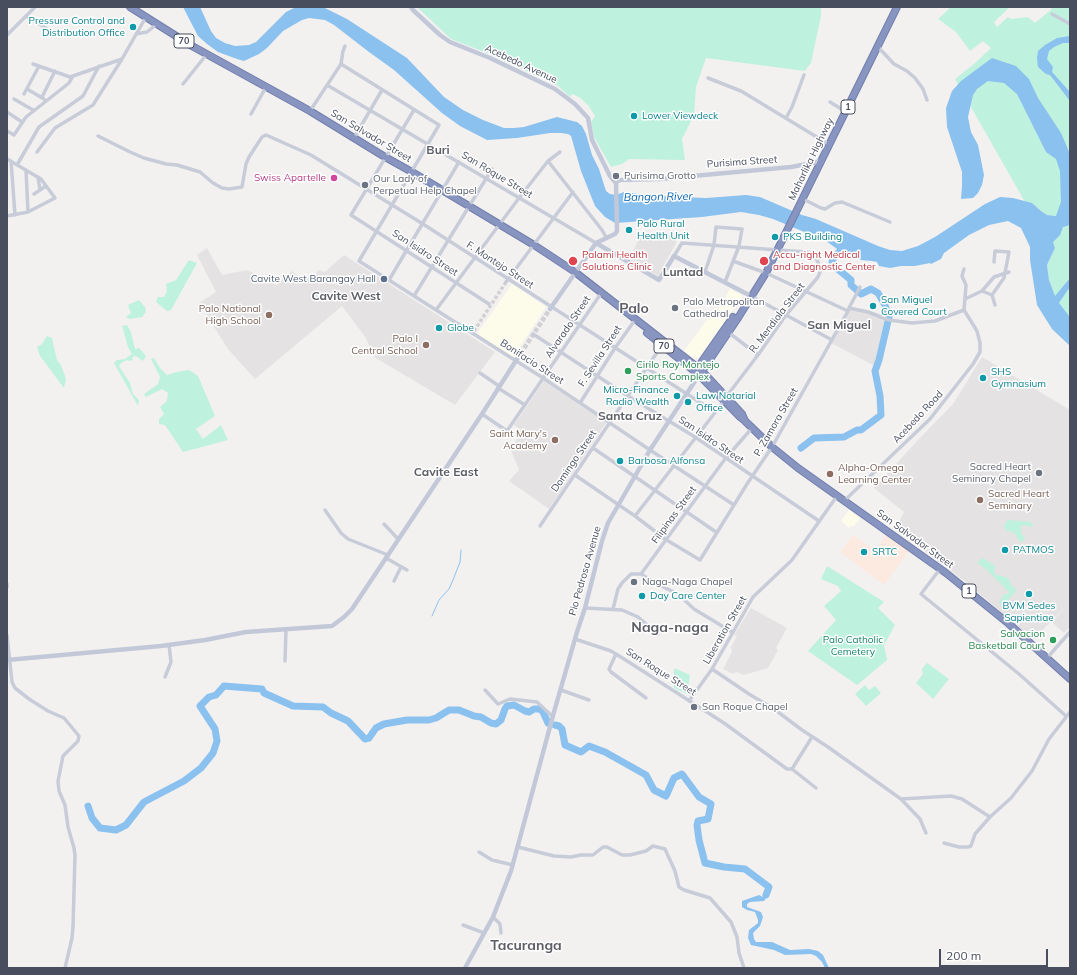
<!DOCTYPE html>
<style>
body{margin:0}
#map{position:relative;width:1077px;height:975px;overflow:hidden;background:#f3f1f0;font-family:Mulish,sans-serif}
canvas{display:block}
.frame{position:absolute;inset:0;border:8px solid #484e5e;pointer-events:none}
.scale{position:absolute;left:939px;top:949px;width:109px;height:18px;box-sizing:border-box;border:2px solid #484e5e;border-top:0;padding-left:5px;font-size:12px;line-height:14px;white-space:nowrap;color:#484e5e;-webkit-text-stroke:3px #fff;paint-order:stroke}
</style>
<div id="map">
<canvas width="1077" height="975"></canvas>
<div class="frame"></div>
<div class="scale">200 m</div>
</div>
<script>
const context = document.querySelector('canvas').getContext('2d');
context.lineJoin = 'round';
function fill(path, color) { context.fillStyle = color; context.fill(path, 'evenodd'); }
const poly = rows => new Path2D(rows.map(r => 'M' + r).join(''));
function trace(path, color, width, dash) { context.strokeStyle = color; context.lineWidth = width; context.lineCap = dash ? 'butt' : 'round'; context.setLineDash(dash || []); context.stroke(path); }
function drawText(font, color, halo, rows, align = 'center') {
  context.font = font + ' Mulish,sans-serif'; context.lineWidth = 3; context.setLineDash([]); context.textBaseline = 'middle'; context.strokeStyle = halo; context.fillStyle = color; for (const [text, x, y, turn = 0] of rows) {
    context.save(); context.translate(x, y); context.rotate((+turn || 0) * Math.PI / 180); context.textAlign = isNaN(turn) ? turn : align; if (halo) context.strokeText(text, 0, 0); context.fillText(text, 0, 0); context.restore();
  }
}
fill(poly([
 [512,284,546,307,513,357,477,334],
 [730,289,743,296,699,357,695,358,691,356,684,351,712,313,715,315],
 [849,510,860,518,854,526,851,526,849,528,841,521]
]), '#fdfcea');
fill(poly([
 [642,233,659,241,662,234,675,236,676,243,658,276,629,259],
 [207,248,222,275,247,270,276,285,292,271,298,276,313,278,318,270,325,272,344,255,495,352,455,405,374,357,366,338,342,306,255,379,228,349,199,303,216,292,197,255],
 [849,309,885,318,875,366,831,343],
 [982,357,1070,410,1070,627,1064,633,1052,622,1067,605,1033,640,966,582,895,529,904,512,874,488,918,440,953,404],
 [544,381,606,423,549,509,509,481,519,470,511,450,521,430,514,425],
 [751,608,787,628,776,648,778,650,768,668,744,675,736,672,733,674,723,669,732,652,731,647,737,636,734,635]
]), '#e4e2e2');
fill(poly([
 [853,535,872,548,878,547,886,535,909,551,884,585,840,552]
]), '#fceae1');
fill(poly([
 [417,7,821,7,821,16,811,63,805,71,706,58,696,87,694,115,682,139,685,160,629,159,622,164,611,167,594,137,591,122,595,116,588,105,579,97,572,94,570,97,558,86,492,55,451,39],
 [951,7,1010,7,994,22,997,27,1008,17,1011,19,1028,17,1035,23,1052,9,1050,7,1068,7,1070,9,1070,278,1055,297,1049,280,1047,265,1055,248,1053,242,1056,216,1047,215,1041,211,1032,203,1025,202,955,79,974,64,991,48,983,41,970,51,956,32,938,19],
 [189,260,197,263,171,310,167,311,156,302,158,297,164,297,167,291,166,284,176,280],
 [1070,287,1070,317,1059,303],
 [139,300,145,307,146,312,142,317,130,319,126,317,131,313,128,305],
 [127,325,131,332,135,349,139,348,146,356,143,361,136,356,132,357,133,360,129,361,128,360,122,362,119,366,130,383,133,394,139,400,138,406,114,363,117,360,125,359,132,354,128,347,122,326],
 [47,336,52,338,57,360,61,365,66,379,64,388,40,356,37,347,42,344],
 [154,358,160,368,167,375,176,372,189,370,198,376,215,416,196,429,203,439,221,425,228,440,183,452,165,425,159,424,159,419,164,414,160,407,167,401,168,393,162,389,146,397,144,394,158,384,160,377,151,359],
 [1009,520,1031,522,1033,525,1032,527,1024,525,1021,526,1021,533,1025,538,1022,542,1019,541,1016,535,1011,531,1007,532,1004,526,1007,521],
 [983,558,995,566,994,572,996,575,1003,576,1009,579,1011,585,1016,589,1015,593,1009,598,1009,601,1006,605,999,603,1004,594,1009,594,1008,591,986,569,977,563,979,561],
 [827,566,884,602,878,608,895,625,884,645,887,660,857,685,808,651,836,620,824,606,841,591,838,586,821,579],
 [927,663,949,679,933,699,916,683,923,674,922,669],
 [674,668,690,675,687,694,674,688],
 [865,685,869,690,875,686,881,693,866,706,855,694]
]), '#bef1de');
fill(poly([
 [183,7,200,7,211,31,216,38,225,43,235,46,249,45,256,42,286,12,294,8,320,7,325,8,347,19,407,58,444,97,463,110,483,120,504,128,514,128,524,127,557,117,577,122,582,126,586,134,592,155,599,169,606,191,610,194,616,195,624,192,657,196,706,198,746,195,760,197,802,215,816,219,878,246,890,250,902,251,918,246,935,237,985,204,1000,197,1013,198,1032,203,1041,211,1047,215,1056,216,1061,202,1060,171,1056,159,1046,152,1017,94,1004,83,988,81,977,89,973,95,968,117,971,132,978,145,984,175,982,185,978,193,973,198,961,199,962,186,962,172,947,127,946,108,952,91,961,81,992,58,1016,66,1029,79,1038,98,1061,133,1070,154,1070,225,1063,227,1060,235,1053,242,1055,248,1047,265,1049,280,1055,296,1070,278,1070,287,1059,303,1070,317,1070,346,1052,329,1037,305,1030,260,1030,247,1021,228,1008,221,989,225,969,235,944,253,941,259,931,264,930,263,915,266,901,266,890,268,879,266,877,262,872,261,861,260,840,251,826,241,773,219,759,215,741,212,702,217,615,223,605,217,595,206,581,171,571,136,568,134,561,133,550,133,517,138,487,140,460,126,442,113,394,70,369,52,334,25,325,20,309,18,302,20,283,31,267,48,259,54,244,61,237,59,218,52,207,44,198,36],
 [1070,36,1070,43,1063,43,1054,47,1049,51,1047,59,1053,67,1052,72,1070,92,1070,101,1050,75,1046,74,1038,67,1037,58,1038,51,1045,45,1057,38],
 [766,887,771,887,771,891,764,901,750,902,747,904,747,907,761,912,763,917,760,926,753,933,754,939,756,942,772,942,790,950,809,949,818,951,823,955,829,968,825,968,822,962,816,956,811,954,785,955,774,950,751,945,748,938,749,930,758,923,758,920,755,912,747,910,742,907,742,901,759,895,763,897]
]), '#8bc1ee');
trace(poly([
 [432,616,439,600,449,589,453,580,460,562,461,550]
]), '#8bc1ee', 1);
trace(poly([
 [801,448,814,438,844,437,857,430,861,430,881,415,880,396,875,371,879,360,889,317,885,305,878,293,871,289,861,294,851,285,851,280,834,266,832,262,834,257,840,251],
 [555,725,559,726,562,729,565,745,581,752,589,746,605,752,646,775,654,790,666,796,674,778,682,774,699,797,711,804,708,819,698,821,697,825,699,840,705,863,724,867,745,869,769,887,766,895],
 [88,806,92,818,100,828,116,830,126,825,144,802,184,781,201,768,213,753,217,741,215,729,200,706,209,697,216,695,224,686,262,689,264,693,293,706,323,707,331,713,348,721,365,739,369,738,376,728,384,724,407,720,429,720,436,718,449,710,459,710,474,716,481,717,491,723,496,724,501,720,505,709,507,706,514,705,525,711,529,712,534,709,540,709,543,712,548,723]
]), '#8bc1ee', 7);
trace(poly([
 [474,331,506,282]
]), '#d1d0d3', 3.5, [3.5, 2]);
trace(poly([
 [517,359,550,309]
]), '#d1d0d3', 4.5, [4.5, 2]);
const highway = poly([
 [130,7,192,46,310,111,385,157,412,172,534,245,575,272,702,371,742,414,745,421],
 [647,333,699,375,740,417,745,421,772,447,798,468,946,573,1009,624,1070,679],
 [696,370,733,317],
 [700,374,738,318,766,273,897,7]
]);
trace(highway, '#727fac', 8);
trace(poly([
 [1052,14,1070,24],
 [26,16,46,28],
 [136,34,147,32,157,24],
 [7,35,35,7],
 [878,47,894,64,907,71,915,78,923,89,927,100],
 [33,64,70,77,122,59,146,17],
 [341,64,439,125,359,261,543,378,650,450,734,505],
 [708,78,741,91,830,145],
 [183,84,207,54],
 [327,85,596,243],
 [27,89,44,99],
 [24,94,39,66],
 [42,97,55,71],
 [14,99,33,110],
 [830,102,846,112],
 [414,110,351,215,489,304],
 [310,111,341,64,343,51,345,46],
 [7,112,22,122],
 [251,114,266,87],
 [786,118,792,107,804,75],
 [7,131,14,135,26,117,69,83,73,76],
 [98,136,130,152,144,158,166,164,177,165,200,172,213,183,222,188,229,189,242,187,246,164,249,157,262,137,266,135,311,155,423,224,715,412],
 [354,138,382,90],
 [37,152,55,128,93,105,122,59],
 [7,159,41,179,55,198,28,212,7,216],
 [11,161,15,215],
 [548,161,602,230,606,237],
 [17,165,39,127,83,96,99,66],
 [26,170,28,212],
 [38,177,40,190],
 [34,194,46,186],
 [803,199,821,208,825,209,835,203,842,202,890,222],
 [674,256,682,243,806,252,811,253,815,257,818,262,820,272,818,277,786,315,758,355,726,397],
 [733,261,766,273,848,311],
 [964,269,962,276,966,285,964,310],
 [705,272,714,245,716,227,742,229,739,246,725,282],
 [389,280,459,162],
 [506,282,573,192],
 [982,291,992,295,995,305],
 [992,295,1004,278,1009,252,995,251,994,262],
 [414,296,492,169],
 [751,296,832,340],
 [965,299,982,291,994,277,1009,272],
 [849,308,860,287],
 [436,310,519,198,548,161,560,152],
 [728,332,758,355],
 [533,334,628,396,695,437,819,521],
 [480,373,499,386],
 [498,388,525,405],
 [580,403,615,348,635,320],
 [482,414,507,431,602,292],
 [593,448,716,532],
 [575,475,635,516,665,539,700,560,747,484,772,447,848,311],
 [844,501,930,419,973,364,980,352,980,343,977,331,964,310,935,321,912,323,889,320,868,312,849,308,848,311],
 [325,510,341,533,348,539,388,555],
 [635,516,724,401],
 [384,524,398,539],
 [540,526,662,345],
 [386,558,407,570],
 [940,569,921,594,1019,674,1066,716],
 [641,574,725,459,752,428],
 [641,574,655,583,678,594,694,609,732,632],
 [394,581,401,567],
 [7,584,7,587],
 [585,608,622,610,638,617,658,634],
 [613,609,618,589,622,583,631,574,641,574],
 [7,635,12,682,15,688,29,699,48,711,64,718,79,736,78,741,63,756,58,781,59,791,65,805,68,827,74,848,75,855,73,927,72,938,65,968],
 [575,639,611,651,624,659,724,723,787,769,792,769,812,737],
 [616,654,609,669,611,672,646,698],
 [1047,658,1070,632],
 [285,661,286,629],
 [712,669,749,694,774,709,802,730,828,747,901,799,920,819,926,833],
 [165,677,171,662,169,645],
 [485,690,498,704,510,699,537,702,553,717],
 [561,690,589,700],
 [689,701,712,669,753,597,792,560,837,496],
 [792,769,816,788],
 [901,799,951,796,962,799,990,817,1011,798,1032,771,1049,739,1070,712],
 [944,843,959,847,968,847,971,846,975,834,990,817],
 [518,847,554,856,571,857,581,855,593,855,603,847,607,847,622,855,630,855,646,851,653,846,665,849,675,871,679,887,684,890,710,898,731,922,737,937,739,953,744,968],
 [479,852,492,860,513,865],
 [493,917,500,924,501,933],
 [463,925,484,933]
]), '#c7ccd8', 3.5);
trace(poly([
 [411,7,413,10,440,35,450,42,490,58,555,89,575,104,588,118,592,140,610,176,616,183,617,231,615,234,596,243,550,309],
 [616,183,619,180,660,179,791,167,822,161],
 [596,243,659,280,674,256,751,296],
 [7,660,161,646,205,640,246,632,332,626,344,617,352,609,482,414,517,359],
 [465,968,493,917,511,871,554,712,577,632,585,608,602,541,608,523,650,450,699,375]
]), '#c3c8d9', 4.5);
trace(highway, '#8795c0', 6);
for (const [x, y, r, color] of [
 [133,27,4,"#0f9aa8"],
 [634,116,4,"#0f9aa8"],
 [616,176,4,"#6b7280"],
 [334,178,4,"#d1479c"],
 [365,185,4,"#6b7280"],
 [629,230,4,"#0f9aa8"],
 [775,237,4,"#0f9aa8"],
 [573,261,5,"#e0444e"],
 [764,261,5,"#e0444e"],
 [384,279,4,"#5c6f8a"],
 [873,306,4,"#0f9aa8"],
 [675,308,4,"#6b7280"],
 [269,315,4,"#8d6e63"],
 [439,328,4,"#0f9aa8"],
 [426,345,4,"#8d6e63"],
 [628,371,4,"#2e9e5b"],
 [983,378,4,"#0f9aa8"],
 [677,396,4,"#0f9aa8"],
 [688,402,4,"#0f9aa8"],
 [555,440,4,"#8d6e63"],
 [620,461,4,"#0f9aa8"],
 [1039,473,4,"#6b7280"],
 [830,474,4,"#8d6e63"],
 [980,500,4,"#8d6e63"],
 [1005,550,4,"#0f9aa8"],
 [864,552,4,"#0f9aa8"],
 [634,582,4,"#6b7280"],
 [1029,594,4,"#0f9aa8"],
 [642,596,4,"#0f9aa8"],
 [1053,640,4,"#2e9e5b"],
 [694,707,4,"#6b7280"]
]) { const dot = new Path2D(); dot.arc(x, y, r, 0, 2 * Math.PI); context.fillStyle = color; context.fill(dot); trace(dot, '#fff', 1.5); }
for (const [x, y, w] of [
 [184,41,20],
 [848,107,14],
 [664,346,20],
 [969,591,14]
]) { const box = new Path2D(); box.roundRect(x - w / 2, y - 7, w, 14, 3); context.fillStyle = '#fff'; context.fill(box); trace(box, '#484e5e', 1); }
drawText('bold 9px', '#484e5e', null, [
 ["70",184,41],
 ["1",848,107],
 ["70",664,346],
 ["1",969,591]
]);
drawText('10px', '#0d838f', '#fff', [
 ["Pressure Control and",125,21,"right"],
 ["Distribution Office",125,33,"right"],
 ["Lower Viewdeck",642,116],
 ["Palo Rural",637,224],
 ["Health Unit",637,236],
 ["PKS Building",783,237],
 ["San Miguel",881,300],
 ["Covered Court",881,312],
 ["Globe",447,328],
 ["SHS",991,372],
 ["Gymnasium",991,384],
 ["Micro-Finance",669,390,"right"],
 ["Radio Wealth",669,402,"right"],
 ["Law Notarial",696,396],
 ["Office",696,408],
 ["Barbosa Alfonsa",628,461],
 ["PATMOS",1013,550],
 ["SRTC",872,552],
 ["Day Care Center",650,596],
 ["BVM Sedes",1029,606,"center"],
 ["Sapientiae",1029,618,"center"]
], 'left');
drawText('10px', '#484e5e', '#fff', [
 ["Acebedo Avenue",521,64,25],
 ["San Salvador Street",371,136,31],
 ["Maharlika Highway",811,159,-64],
 ["Purisima Street",742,162,-4],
 ["San Roque Street",497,175,31],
 ["San Isidro Street",425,253,33],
 ["F. Montejo Street",500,265,33],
 ["R. Mendiola Street",777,318,-53],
 ["Alvarado Street",568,327,-56],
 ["F. Sevilla Street",600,356,-57],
 ["Bonifacio Street",532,362,33],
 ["Acebedo Road",918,417,-47],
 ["P. Zamora Street",776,422,-60],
 ["San Isidro Street",711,440,34],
 ["Domingo Street",574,461,-56],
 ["Filipinas Street",674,515,-54],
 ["San Salvador Street",915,539,36],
 ["Pio Pedrosa Avenue",585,571,-74],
 ["Liberation Street",725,630,-60],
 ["San Roque Street",661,672,32]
]);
drawText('10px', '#5b616d', '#fff', [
 ["Purisima Grotto",624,176],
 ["Our Lady of",373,179],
 ["Perpetual Help Chapel",373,191],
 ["Palo Metropolitan",683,302],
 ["Cathedral",683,314],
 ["Sacred Heart",1031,467,"right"],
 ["Seminary Chapel",1031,479,"right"],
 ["Naga-Naga Chapel",642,582],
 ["San Roque Chapel",702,707]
], 'left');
drawText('10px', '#b23c85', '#fff', [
 ["Swiss Apartelle",326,178]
], 'right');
drawText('10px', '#be3a42', '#fff', [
 ["Palami Health",582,255],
 ["Solutions Clinic",582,267],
 ["Accu-right Medical",773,255],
 ["and Diagnostic Center",773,267]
], 'left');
drawText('10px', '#4e5e75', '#fff', [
 ["Cavite West Barangay Hall",376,279]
], 'right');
drawText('10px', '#785e54', '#fff', [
 ["Palo National",261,309],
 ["High School",261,321],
 ["Palo I",418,339],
 ["Central School",418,351],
 ["Saint Mary's",547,434],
 ["Academy",547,446],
 ["Alpha-Omega",838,468,"left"],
 ["Learning Center",838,480,"left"],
 ["Sacred Heart",988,494,"left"],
 ["Seminary",988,506,"left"]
], 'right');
drawText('10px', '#27864d', '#fff', [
 ["Cirilo Roy Montejo",636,365],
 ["Sports Complex",636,377],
 ["Salvacion",1045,634,"right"],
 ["Basketball Court",1045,646,"right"]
], 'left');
drawText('10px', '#158367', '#fff', [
 ["Palo Catholic",853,640],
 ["Cemetery",853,652]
]);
drawText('italic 11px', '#0964b0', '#fff', [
 ["Bangon River",658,197,-1]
]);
drawText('bold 12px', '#5d5e66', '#fff', [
 ["Buri",438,150],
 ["Luntad",683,272],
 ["Cavite West",346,296],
 ["San Miguel",839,325],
 ["Santa Cruz",630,416],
 ["Cavite East",446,472]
]);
drawText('bold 14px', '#5d5e66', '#fff', [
 ["Palo",634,309],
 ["Naga-naga",670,628],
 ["Tacuranga",526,946]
]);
</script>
